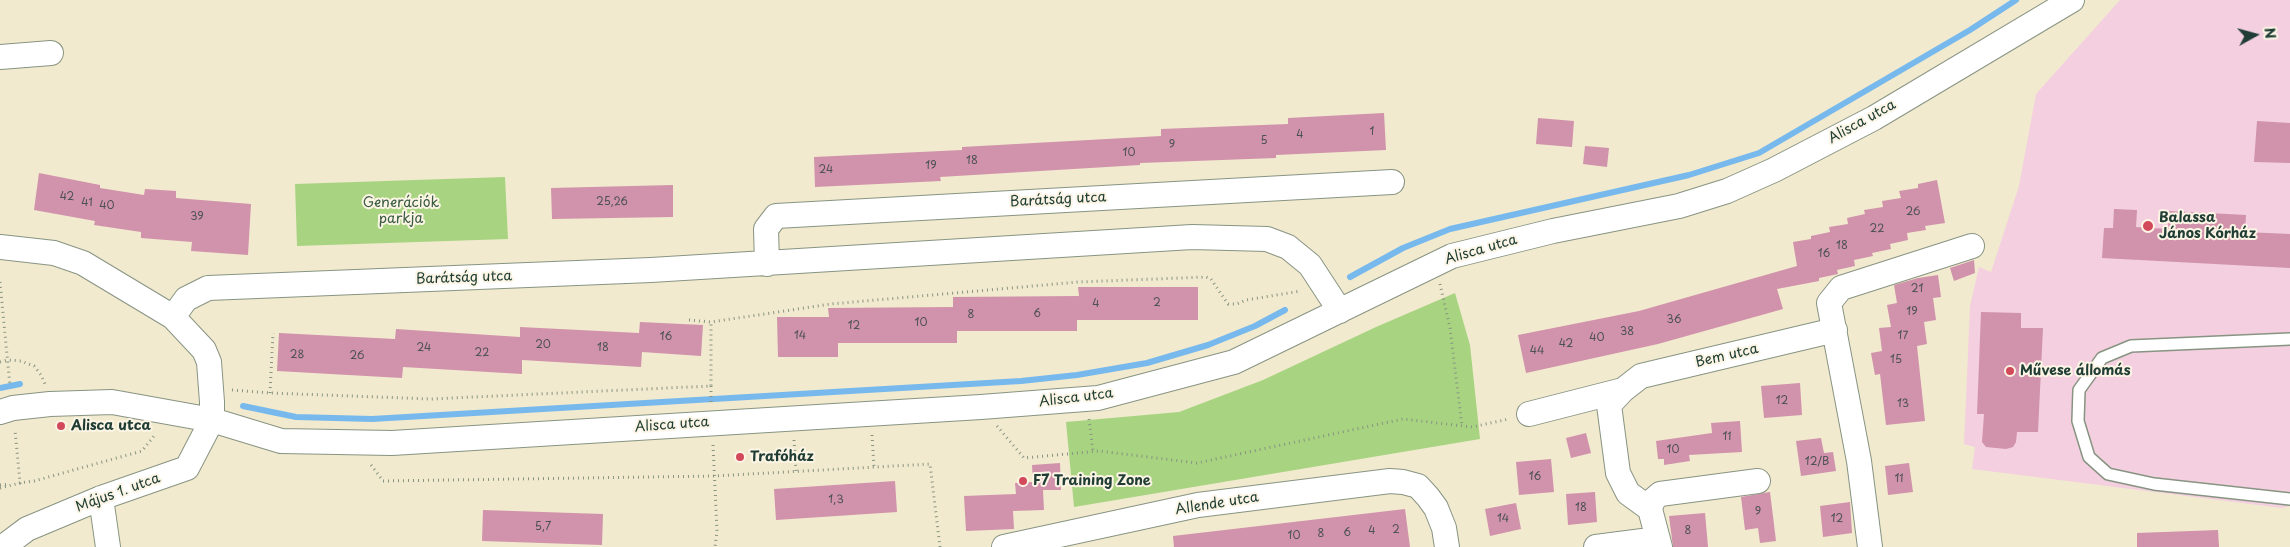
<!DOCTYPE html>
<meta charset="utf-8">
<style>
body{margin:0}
#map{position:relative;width:2290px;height:547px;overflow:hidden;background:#f1eacf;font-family:"Playpen Sans",sans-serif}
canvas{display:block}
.north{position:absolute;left:2230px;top:10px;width:50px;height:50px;-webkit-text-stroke:4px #fcf5e5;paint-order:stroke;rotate:83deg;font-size:14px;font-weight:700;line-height:20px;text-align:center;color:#1f3d34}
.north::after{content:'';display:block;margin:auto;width:18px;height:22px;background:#1f3d34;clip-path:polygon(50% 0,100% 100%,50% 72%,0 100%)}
</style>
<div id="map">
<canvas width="2290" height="547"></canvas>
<div class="north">N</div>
</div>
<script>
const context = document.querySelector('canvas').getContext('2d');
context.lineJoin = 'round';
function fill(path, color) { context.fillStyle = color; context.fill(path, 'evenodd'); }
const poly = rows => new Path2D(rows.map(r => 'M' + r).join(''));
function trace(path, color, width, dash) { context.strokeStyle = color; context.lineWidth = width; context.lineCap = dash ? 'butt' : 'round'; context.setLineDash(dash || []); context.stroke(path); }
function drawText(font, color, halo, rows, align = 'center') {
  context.font = font + ' "Playpen Sans",sans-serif'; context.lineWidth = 4; context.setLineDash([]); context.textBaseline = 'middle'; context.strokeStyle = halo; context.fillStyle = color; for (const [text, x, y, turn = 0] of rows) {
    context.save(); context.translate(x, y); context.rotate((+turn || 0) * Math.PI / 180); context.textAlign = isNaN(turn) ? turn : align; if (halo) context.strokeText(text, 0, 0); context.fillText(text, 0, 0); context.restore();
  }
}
fill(poly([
 [2120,0,2290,0,2290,506,2282,508,1972,469,1975,447,1964,444,1970,306,1979,267,1991,272,2019,186,2036,94]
]), '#f3cfe0');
fill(poly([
 [505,177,508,239,297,246,295,184],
 [1455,293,1470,345,1480,439,1074,507,1066,422,1179,412,1263,380,1376,327]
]), '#a8d481');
trace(poly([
 [1350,277,1403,248,1450,229,1689,175,1759,153,1970,30,2016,0],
 [0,388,20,384],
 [243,406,296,417,372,419,1021,381,1077,375,1147,363,1208,345,1255,326,1285,310]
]), '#78b9ed', 6);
fill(poly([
 [1384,113,1386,150,1276,155,1276,158,1140,163,1140,165,940,177,941,181,815,187,814,157,962,150,962,147,1161,136,1161,129,1288,124,1288,118],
 [1538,118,1574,121,1572,147,1536,144],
 [2257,121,2290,123,2290,163,2254,162],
 [1585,146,1609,148,1607,167,1583,164],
 [39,173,100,185,100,188,144,195,145,189,176,191,176,198,251,204,248,255,191,251,192,242,141,238,141,232,94,225,95,221,34,210],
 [1937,180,1945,223,1925,226,1926,230,1907,233,1908,240,1890,244,1891,249,1872,253,1873,256,1854,260,1855,266,1837,270,1838,274,1819,278,1819,281,1777,289,1783,309,1658,344,1526,373,1518,335,1639,311,1797,266,1793,242,1811,239,1811,236,1830,232,1829,227,1848,224,1847,218,1865,214,1864,210,1883,207,1882,201,1901,198,1899,191,1918,188,1918,184],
 [673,185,673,217,552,219,551,188],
 [2114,209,2137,210,2136,227,2168,229,2169,211,2246,215,2245,232,2290,234,2290,268,2102,258,2104,228,2113,228],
 [1974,260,1975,273,1954,281,1950,268],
 [1938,275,1941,297,1933,298,1936,320,1924,322,1927,344,1917,346,1925,421,1886,425,1880,374,1875,375,1871,353,1882,351,1879,328,1891,327,1887,305,1897,303,1894,285,1918,278],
 [1078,287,1198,287,1198,320,1077,320,1077,331,957,331,957,343,838,343,838,357,778,357,777,317,829,317,828,308,953,307,953,297,1079,296],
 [1981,312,2021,313,2021,328,2043,328,2038,432,2017,432,2016,442,2013,447,2006,449,1986,447,1982,442,1984,414,1977,414],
 [640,322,703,325,701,356,642,352,641,367,522,360,522,374,403,367,402,378,277,371,279,333,395,339,396,329,520,337,520,327,639,333],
 [1800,383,1802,415,1764,418,1761,386],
 [1740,421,1742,452,1689,455,1690,461,1664,465,1664,459,1658,459,1656,441,1712,433,1711,423],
 [1586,433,1591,453,1571,458,1566,438],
 [1821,438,1824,453,1833,452,1836,471,1801,476,1796,441],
 [1551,459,1554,492,1519,495,1516,462],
 [1060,463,1061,490,1043,490,1044,510,1013,511,1014,529,966,531,964,496,1016,494,1015,483,1033,482,1032,465],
 [1909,463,1913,492,1888,495,1885,466],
 [895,481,897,512,776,520,774,489],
 [1595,492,1597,522,1568,525,1566,494],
 [1770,492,1776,541,1760,543,1758,528,1745,530,1741,497],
 [1850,502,1852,533,1823,537,1820,506],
 [1516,503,1521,529,1490,536,1485,509],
 [1405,509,1410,547,1174,547,1173,536],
 [483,510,603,514,602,545,482,541],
 [1705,513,1708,547,1673,547,1669,516],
 [2218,530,2219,547,2137,547,2137,533]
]), '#d192ab');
const service = poly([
 [2290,339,2131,346,2102,358,2079,390,2078,421,2089,457,2108,474,2154,484,2290,499]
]);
const minor = poly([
 [0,57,51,53],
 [0,247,54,253,83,263,173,317,204,350,209,362,212,402,212,420,187,468,101,498,27,529,3,547],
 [767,264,766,229,776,216,1392,182],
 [173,317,186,299,208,288,651,270,1192,237,1267,239,1288,247,1310,265,1340,311],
 [0,412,13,408,50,404,112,402,212,420,281,441,392,443,981,407,1098,398,1234,362,1452,256,1553,231,1679,206,1727,191,1774,170,1874,118,2072,0],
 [1529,414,1623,390],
 [101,498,108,547],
 [1650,509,1628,493,1618,473,1609,405,1623,390,1641,376,1835,330],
 [1004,547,1198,505,1390,481,1403,482,1418,486,1428,497,1436,508,1444,528,1447,547],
 [1596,547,1658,539],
 [1660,547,1650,509,1653,500,1660,494,1758,481],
 [1870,547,1859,461,1829,303,1841,288,1972,246]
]);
trace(service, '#889482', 14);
trace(minor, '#889482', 26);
trace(poly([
 [0,282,10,386],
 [1440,284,1450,328,1462,426],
 [689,320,711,322,831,304,1078,282,1206,277,1211,279,1228,304,1237,304,1246,300,1301,291],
 [0,362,8,360,21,361,34,366,41,375,45,384],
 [711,386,711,402],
 [232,390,270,393,431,399,711,386,711,322],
 [270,393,273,333],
 [1089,419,1093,451],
 [997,426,1024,458,1099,451,1197,463,1403,419,1472,427,1509,419],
 [872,435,874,467],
 [794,440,796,471],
 [713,445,717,531,715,547],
 [371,465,383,481,714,476,930,464,940,547],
 [19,483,34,481,142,451,154,436],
 [0,485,10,484],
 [0,488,20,483,15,430]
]), '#889482', 3, [1, 4]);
trace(service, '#fff', 11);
trace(minor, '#fff', 24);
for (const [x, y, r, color] of [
 [2148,226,6,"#d1495b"],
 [2010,371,5,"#d1495b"],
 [61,426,5,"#d1495b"],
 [740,457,5,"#d1495b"],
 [1023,481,5,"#d1495b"]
]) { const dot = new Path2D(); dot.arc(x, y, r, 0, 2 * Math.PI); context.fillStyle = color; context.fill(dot); trace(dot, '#fcf5e5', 2); }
drawText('11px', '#4c5252', null, [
 ["1",1372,132],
 ["4",1300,135],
 ["5",1264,141],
 ["9",1172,145],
 ["10",1129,153],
 ["18",972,161],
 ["19",931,166],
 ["24",826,170],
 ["42",67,197],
 ["25,26",612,202],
 ["41",87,203],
 ["40",107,206],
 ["26",1913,212],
 ["39",197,217],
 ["22",1877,229],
 ["18",1842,246],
 ["16",1824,254],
 ["21",1917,289],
 ["2",1157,303],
 ["4",1096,304],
 ["19",1912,312],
 ["6",1037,314],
 ["8",971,315],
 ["36",1674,320],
 ["10",921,323],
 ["12",854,326],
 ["38",1627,332],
 ["14",800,336],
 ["17",1903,336],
 ["16",666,337],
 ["40",1597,338],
 ["42",1566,344],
 ["20",543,345],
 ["24",424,348],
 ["18",603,348],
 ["44",1537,351],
 ["22",482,353],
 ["28",297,355],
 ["26",357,356],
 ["15",1896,360],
 ["12",1782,401],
 ["13",1903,404],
 ["11",1727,437],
 ["10",1673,450],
 ["12/B",1817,462],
 ["16",1535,477],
 ["11",1899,479],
 ["1,3",836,500],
 ["18",1581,508],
 ["9",1758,512],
 ["14",1503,519],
 ["12",1837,519],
 ["5,7",543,527],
 ["2",1396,530],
 ["4",1372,531],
 ["8",1688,531],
 ["6",1347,533],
 ["8",1321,534],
 ["10",1294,536]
]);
drawText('14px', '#1f3d34', '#fcf5e5', [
 ["Alisca utca",1862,122,-29],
 ["Barátság utca",1058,200,-3],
 ["Alisca utca",1481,250,-16],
 ["Barátság utca",464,278,-2],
 ["Bem utca",1727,356,-13],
 ["Alisca utca",1076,398,-7],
 ["Alisca utca",672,425,-4],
 ["Május 1. utca",118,493,-20],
 ["Allende utca",1217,504,-9]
]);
drawText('14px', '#3a5b43', '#fcf5e5', [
 ["Generációk",401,203],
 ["parkja",401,219]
]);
drawText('bold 14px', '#1f3d34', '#fcf5e5', [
 ["Balassa",2159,218],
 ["János Kórház",2159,234],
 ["Művese állomás",2020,371],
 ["Alisca utca",71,426],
 ["Trafóház",750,457],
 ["F7 Training Zone",1033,481]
], 'left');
</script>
